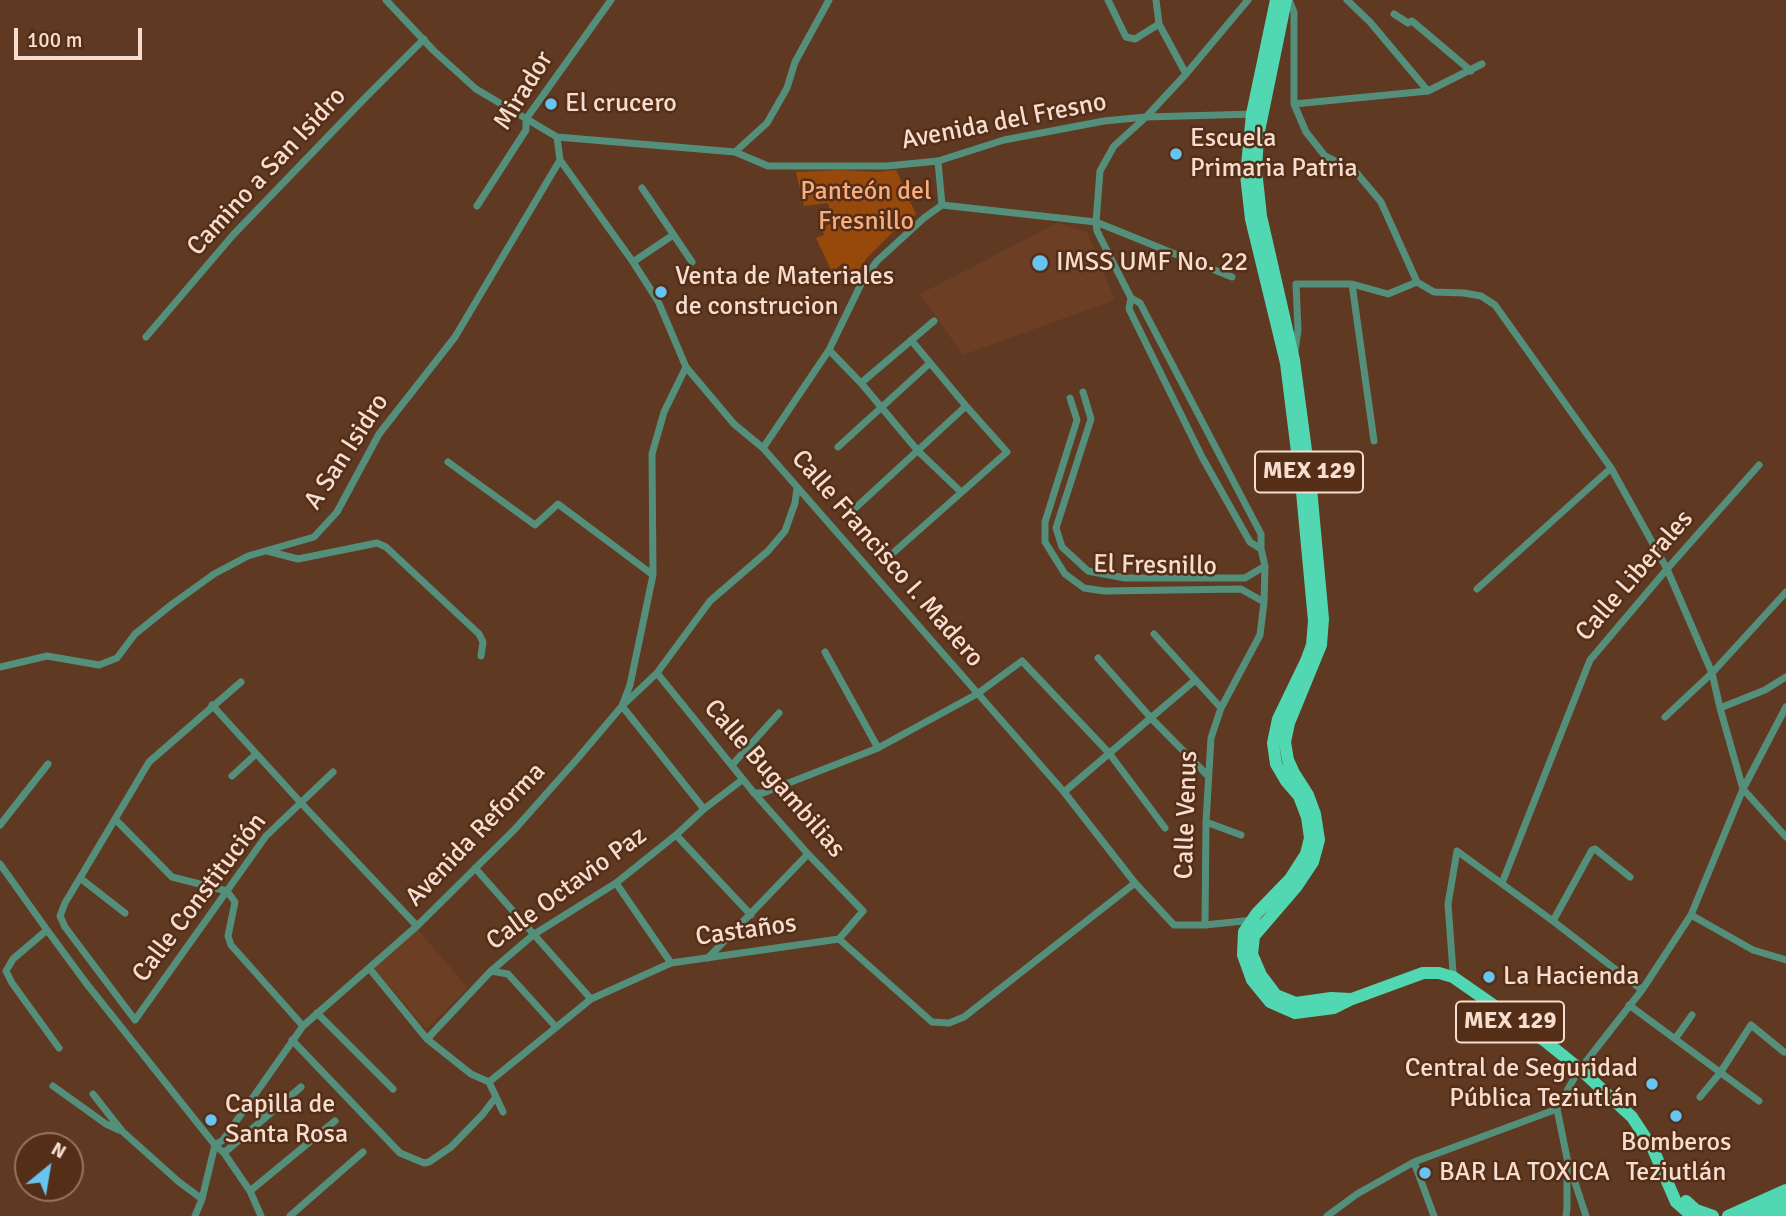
<!DOCTYPE html>
<meta charset="utf-8">
<style>
body{margin:0}
#map{position:relative;width:1786px;height:1216px;overflow:hidden;background:#5f3922;font-family:Signika,sans-serif}
canvas{display:block}
.north{position:absolute;left:14px;top:1132px;width:70px;height:70px;box-sizing:border-box;background:#542e17;border:2px solid #957461;border-radius:50%;rotate:30deg;font-size:19px;font-weight:700;line-height:28px;text-align:center;color:#f6ddd0}
.north::after{content:'';display:block;margin:auto;width:24px;height:32px;background:#67c4f0;clip-path:polygon(50% 0,100% 100%,50% 72%,0 100%)}
.scale{position:absolute;left:14px;top:28px;width:128px;height:32px;box-sizing:border-box;border:4px solid #f6ddd0;border-top:0;padding-left:9px;font-size:21px;line-height:24px;white-space:nowrap;color:#f6ddd0;-webkit-text-stroke:5px #542e17;paint-order:stroke}
</style>
<div id="map">
<canvas width="1786" height="1216"></canvas>
<div class="north">N</div>
<div class="scale">100 m</div>
</div>
<script>
const context = document.querySelector('canvas').getContext('2d');
context.lineJoin = 'round';
function fill(path, color) { context.fillStyle = color; context.fill(path, 'evenodd'); }
const poly = rows => new Path2D(rows.map(r => 'M' + r).join(''));
function trace(path, color, width, dash) { context.strokeStyle = color; context.lineWidth = width; context.lineCap = dash ? 'butt' : 'round'; context.setLineDash(dash || []); context.stroke(path); }
function drawText(font, color, halo, rows, align = 'center') {
  context.font = font + ' Signika,sans-serif'; context.lineWidth = 5; context.setLineDash([]); context.textBaseline = 'middle'; context.strokeStyle = halo; context.fillStyle = color; for (const [text, x, y, turn = 0] of rows) {
    context.save(); context.translate(x, y); context.rotate((+turn || 0) * Math.PI / 180); context.textAlign = isNaN(turn) ? turn : align; if (halo) context.strokeText(text, 0, 0); context.fillText(text, 0, 0); context.restore();
  }
}
fill(poly([
 [1057,223,1087,232,1115,300,963,355,920,294],
 [415,926,468,988,426,1029,372,966]
]), '#6c3e23');
fill(poly([
 [839,170,877,172,896,170,916,214,892,233,867,258,852,280,843,263,832,272,816,238,824,235,821,228,833,223,828,203,804,206,796,172]
]), '#97490b');
trace(poly([
 [386,0,434,51,476,89,557,137,735,152,768,166,887,166,938,161,1004,140,1104,121,1146,117,1255,114],
 [1108,0,1126,37,1135,39,1159,24],
 [1156,0,1159,24,1186,74],
 [1289,0,1294,12,1294,104,1306,132,1325,156,1355,171,1381,202,1417,282],
 [1347,0,1370,22,1428,91],
 [1394,14,1408,23,1412,21,1471,71],
 [1294,104,1428,91,1482,64],
 [557,137,560,160,633,262,658,301,686,367,734,424,763,448,1064,792,1135,883,1174,925,1205,925,1253,920],
 [735,152,767,123,787,88,795,62,829,0],
 [938,161,942,205],
 [642,188,692,262],
 [477,206,526,130,526,119,611,0],
 [633,262,673,235],
 [1417,282,1434,292,1464,293,1481,296,1495,305,1611,468,1667,569,1712,673,1720,708,1743,789,1786,837],
 [1352,284,1374,441],
 [1131,298,1129,309,1202,457,1250,542,1261,549],
 [146,337,233,235,364,99,424,39],
 [829,350,861,383,918,451,961,492],
 [1295,351,1298,330,1296,284,1352,284,1388,294,1417,282],
 [686,367,664,412,652,454,653,575,630,685,622,706,704,809],
 [861,383,934,321],
 [1083,392,1091,419,1056,528,1062,547,1088,571,1125,578,1245,578,1265,566],
 [1070,398,1077,420,1045,522,1045,542,1065,574,1084,588,1104,591,1241,589,1264,602],
 [838,447,930,363],
 [763,448,829,350,863,280,877,261,924,218,942,205,1096,222,1232,277],
 [448,462,535,525,558,504,653,575],
 [851,512,966,406],
 [267,551,298,559,377,543,386,547,479,634,483,642,481,656],
 [884,561,1007,452,966,406,911,340],
 [1477,589,1611,468],
 [1154,634,1221,708],
 [825,652,878,748],
 [1098,658,1151,718,1208,776],
 [0,667,47,656,99,665,117,658,135,634,171,605,214,574,248,556,314,537,337,512,379,434,455,337,560,160],
 [657,673,754,793,808,854,863,911,839,939],
 [241,682,149,762,65,903,60,916,65,927,135,1020,266,836,333,772],
 [212,705,302,804,417,926],
 [1720,708,1765,690,1786,677],
 [1665,717,1712,673,1786,592],
 [732,765,779,713],
 [232,776,256,754],
 [1064,792,1194,681],
 [754,793,763,793,878,748,977,694,1022,661,1109,753,1165,828],
 [116,820,172,877,227,891,235,902,228,936,231,945,303,1026],
 [1206,822,1241,835],
 [0,825,48,764],
 [676,835,751,915],
 [0,864,47,930,86,983,215,1145,224,1153,250,1191,261,1216],
 [475,868,591,999],
 [80,878,125,913],
 [616,883,671,963],
 [1502,883,1590,660,1667,569,1759,465],
 [1691,915,1753,950,1786,960],
 [1553,921,1592,850,1595,849,1630,877],
 [1205,925,1206,822,1211,738,1221,708,1260,635,1264,602,1265,566,1261,549,1261,534,1140,303,1131,298,1097,231,1096,222,1100,171,1114,146,1146,117,1186,74,1248,0],
 [47,930,13,959,6,971,12,983,59,1048],
 [839,939,932,1022,949,1023,964,1017,1135,883],
 [708,958,808,854],
 [369,968,427,1039,471,1074,489,1082],
 [491,971,508,974,556,1027],
 [1453,972,1448,904,1457,851,1553,921,1642,990],
 [1629,1005,1759,1101],
 [317,1013,393,1089],
 [427,1039,491,971,533,935,616,883,676,835,704,809,742,780],
 [1675,1039,1692,1015],
 [292,1040,400,1153,424,1163,429,1162,451,1147,483,1114,495,1098],
 [489,1082,591,999,671,963,839,939],
 [489,1082,503,1112],
 [53,1086,106,1124,119,1130],
 [93,1094,122,1131,179,1182,202,1199],
 [1700,1097,1720,1073,1751,1025,1784,1052],
 [250,1100,267,1116],
 [224,1153,301,1087],
 [1414,1162,1434,1216],
 [250,1191,335,1121],
 [195,1216,202,1199,215,1145,223,1140,303,1026,417,926,515,829,578,758,622,706,657,673,710,601,768,551,785,531,795,503,797,488],
 [290,1216,363,1152],
 [1327,1216,1357,1194,1414,1162,1557,1109],
 [1566,1216,1567,1208,1567,1165],
 [1586,1216,1567,1158,1557,1109,1577,1073,1642,990,1691,915,1743,789,1786,707]
]), '#548f7c', 7);
trace(poly([
 [1276,0,1252,114,1246,175,1251,219,1286,363,1302,492,1314,621,1312,645,1306,661,1278,719,1273,743,1276,764,1286,781,1299,796,1307,817,1310,838,1306,854,1290,879,1257,913,1244,932,1243,955,1252,980,1270,1002,1295,1013,1334,1008,1352,999,1423,973,1439,973,1453,977,1545,1041,1581,1070,1632,1117,1653,1149,1676,1202,1692,1216],
 [1286,0,1258,136,1256,170,1261,216,1294,360,1311,488,1323,619,1321,645,1289,723,1285,742,1288,760,1294,773,1308,795,1315,814,1319,840,1313,862,1297,886,1254,936,1252,954,1261,975,1276,995,1296,1003,1331,998,1351,999],
 [1686,1201,1696,1210,1713,1216],
 [1728,1216,1786,1190],
 [1749,1216,1786,1199],
 [1768,1216,1786,1210]
]), '#51d7b1', 12);
for (const [x, y, r, color] of [
 [551,104,7,"#67c4f0"],
 [1176,154,7,"#67c4f0"],
 [1040,263,9,"#67c4f0"],
 [661,292,7,"#67c4f0"],
 [1489,977,7,"#67c4f0"],
 [1652,1084,7,"#67c4f0"],
 [1676,1116,7,"#67c4f0"],
 [211,1120,7,"#67c4f0"],
 [1425,1173,7,"#67c4f0"]
]) { const dot = new Path2D(); dot.arc(x, y, r, 0, 2 * Math.PI); context.fillStyle = color; context.fill(dot); trace(dot, '#542e17', 2.5); }
for (const [x, y, w] of [
 [1309,472,108],
 [1510,1022,108]
]) { const box = new Path2D(); box.roundRect(x - w / 2, y - 20.5, w, 41, 5); context.fillStyle = '#542e17'; context.fill(box); trace(box, '#f6ddd0', 2); }
drawText('bold 24px', '#f6ddd0', null, [
 ["MEX 129",1309,472],
 ["MEX 129",1510,1022]
]);
drawText('26px', '#f6ddd0', '#542e17', [
 ["Mirador",524,91,-58],
 ["Avenida del Fresno",1004,122,-11],
 ["Camino a San Isidro",267,172,-47],
 ["A San Isidro",347,452,-57],
 ["Calle Francisco I. Madero",887,559,49],
 ["El Fresnillo",1155,566,1],
 ["Calle Liberales",1635,576,-49],
 ["Calle Bugambilias",774,779,49],
 ["Calle Venus",1187,815,-88],
 ["Avenida Reforma",476,835,-46],
 ["Calle Octavio Paz",567,889,-36],
 ["Calle Constitución",200,898,-53],
 ["Castaños",746,931,-8]
]);
drawText('26px', '#f6ddd0', '#542e17', [
 ["El crucero",565,104],
 ["Escuela",1190,139],
 ["Primaria Patria",1190,169],
 ["IMSS UMF No. 22",1056,263],
 ["Venta de Materiales",675,277],
 ["de construcion",675,307],
 ["La Hacienda",1503,977],
 ["Central de Seguridad",1638,1069,"right"],
 ["Pública Teziutlán",1638,1099,"right"],
 ["Capilla de",225,1105],
 ["Santa Rosa",225,1135],
 ["Bomberos",1676,1143,"center"],
 ["Teziutlán",1676,1173,"center"],
 ["BAR LA TOXICA",1439,1173]
], 'left');
drawText('26px', '#f9ac7e', '#542e17', [
 ["Panteón del",866,192],
 ["Fresnillo",866,222]
]);
</script>
